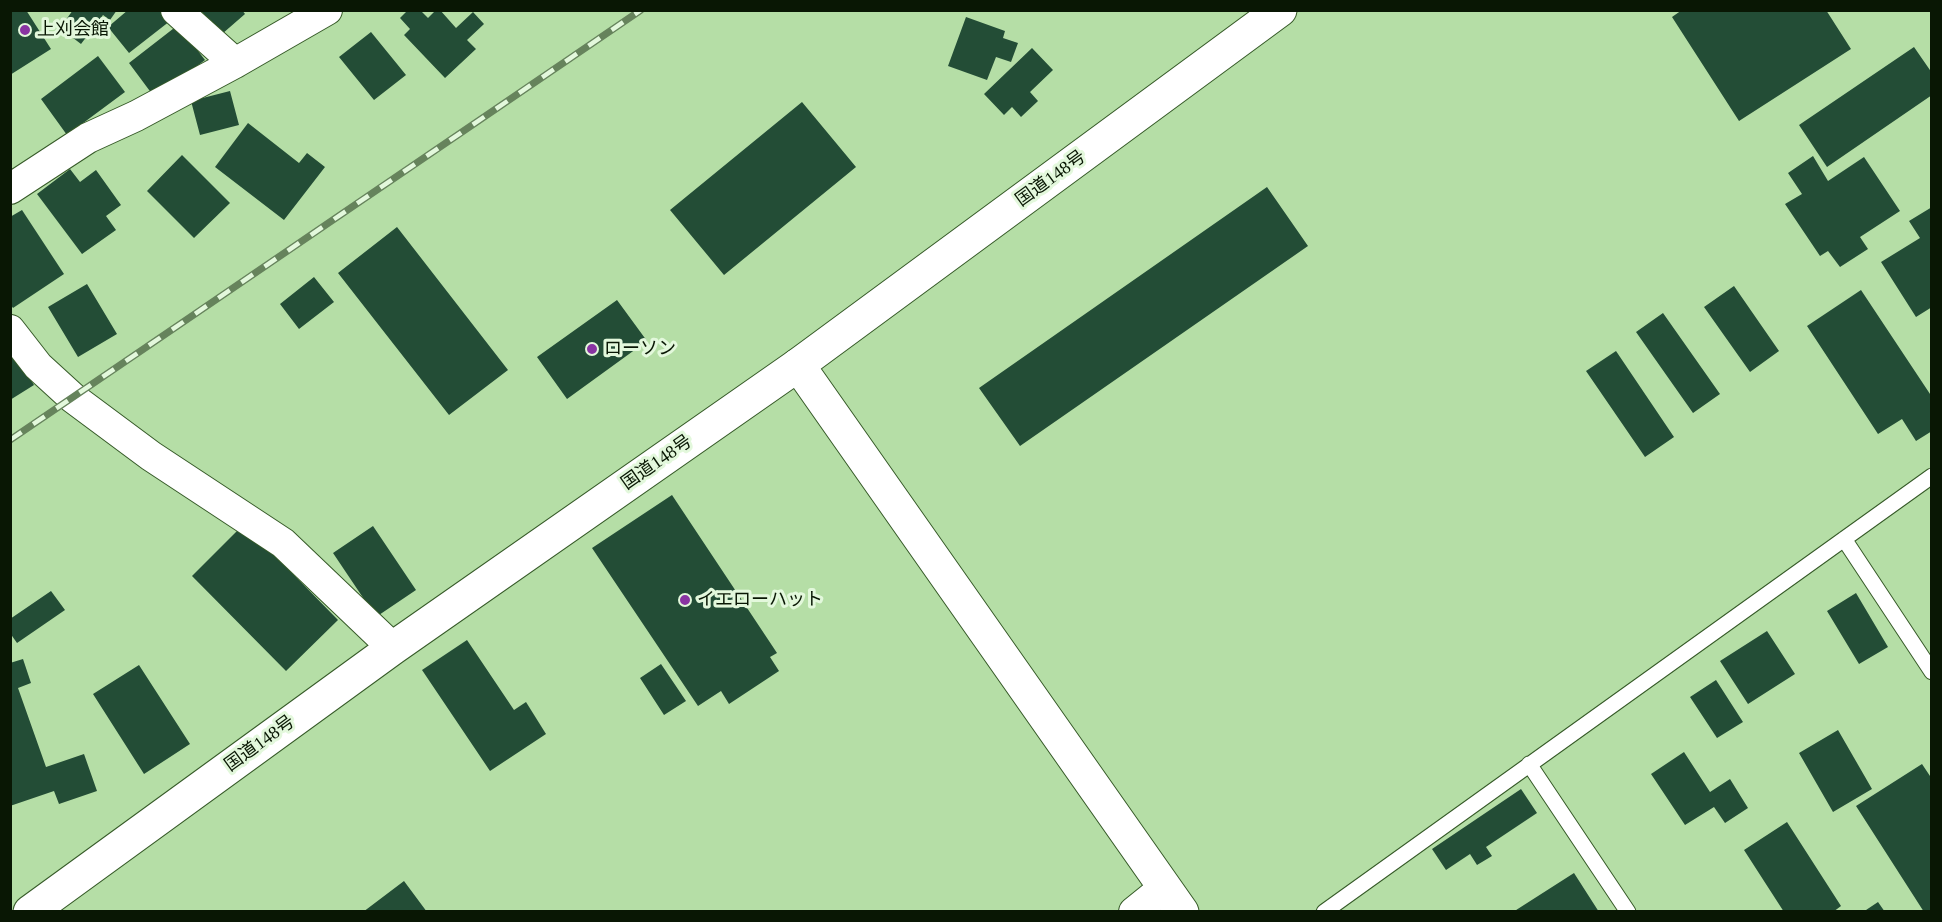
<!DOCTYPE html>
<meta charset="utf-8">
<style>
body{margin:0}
#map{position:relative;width:1942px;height:922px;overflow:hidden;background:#b5dea6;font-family:"Times New Roman",serif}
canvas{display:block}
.frame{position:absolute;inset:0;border:12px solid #091704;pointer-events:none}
</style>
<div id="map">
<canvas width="1942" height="922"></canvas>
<div class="frame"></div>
</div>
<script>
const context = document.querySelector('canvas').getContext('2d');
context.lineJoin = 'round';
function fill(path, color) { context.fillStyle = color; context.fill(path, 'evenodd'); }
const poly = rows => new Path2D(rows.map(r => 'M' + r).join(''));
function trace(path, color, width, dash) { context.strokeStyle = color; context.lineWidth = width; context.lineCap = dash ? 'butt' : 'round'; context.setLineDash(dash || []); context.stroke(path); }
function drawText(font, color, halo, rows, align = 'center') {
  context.font = font + ' "Times New Roman","Noto Sans JP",serif'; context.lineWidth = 6; context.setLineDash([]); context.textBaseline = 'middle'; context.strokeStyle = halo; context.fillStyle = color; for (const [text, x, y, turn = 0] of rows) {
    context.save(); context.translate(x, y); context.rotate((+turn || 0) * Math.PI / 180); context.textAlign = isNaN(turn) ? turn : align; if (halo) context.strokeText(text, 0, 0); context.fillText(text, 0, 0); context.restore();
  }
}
fill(poly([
 [10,10,26,10,51,49,10,75],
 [73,10,117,10,110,20,103,15,81,44,60,28],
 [128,10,162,10,170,21,129,53,108,27],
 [200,10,242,10,245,14,222,34],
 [408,10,420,10,428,18,436,10,440,10,456,28,473,12,484,24,467,40,476,49,445,78,404,35,410,29,400,18],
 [1682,10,1826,10,1851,49,1739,121,1672,17],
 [966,17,1005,31,1003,38,1018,43,1011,62,996,57,987,80,948,66],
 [178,25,205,60,155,98,129,63],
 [371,32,406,75,374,100,339,57],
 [1914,47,1932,73,1932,95,1827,167,1799,125],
 [1032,48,1053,70,1030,92,1038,101,1021,117,1012,107,1004,115,984,94],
 [98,56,125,92,67,135,41,99],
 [230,91,239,125,200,135,191,101],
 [802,102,856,167,724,275,670,210],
 [248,123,299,163,307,153,325,167,284,220,215,167],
 [182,155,230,203,194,238,147,191],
 [1813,156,1828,181,1864,157,1900,211,1860,237,1868,249,1840,267,1828,251,1820,256,1785,204,1802,194,1788,173],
 [70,169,80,182,96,170,121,205,106,216,116,230,82,254,37,194],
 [1267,187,1308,246,1020,446,979,388],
 [1932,207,1932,307,1916,317,1881,262,1920,238,1909,221],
 [22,210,64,274,13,308,10,304,10,217],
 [397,227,508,370,449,415,338,273],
 [314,277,334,302,299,329,280,304],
 [87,284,117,334,78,357,48,307],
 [1734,286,1779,351,1750,372,1704,307],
 [1861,290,1932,397,1932,431,1916,441,1902,419,1878,434,1807,326],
 [617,300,647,341,567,399,537,357],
 [1663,313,1720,394,1693,413,1636,332],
 [1616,351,1674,437,1645,457,1586,371],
 [15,354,34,385,10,400,10,357],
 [672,495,777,653,770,657,779,671,729,704,721,691,698,706,592,548],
 [244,524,338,620,286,671,192,576],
 [373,526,416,590,376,617,333,553],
 [51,591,65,610,17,643,10,633,10,619],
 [1856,593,1888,647,1859,664,1827,611],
 [1767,631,1795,674,1748,704,1720,661],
 [467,640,514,710,526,702,546,734,490,771,422,670],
 [23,659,31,683,18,688,46,767,84,754,97,791,59,804,54,791,10,806,10,663],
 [661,664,686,701,664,715,640,678],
 [139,665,190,744,144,774,93,694],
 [1716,680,1743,722,1717,738,1690,697],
 [1838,730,1872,789,1833,812,1799,753],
 [1684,752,1710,792,1730,779,1748,808,1725,823,1714,807,1685,825,1651,774],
 [1922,764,1932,779,1932,912,1924,912,1856,806],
 [1521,789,1537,813,1486,847,1492,856,1477,865,1470,854,1446,870,1432,849],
 [1787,822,1841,906,1833,912,1784,912,1744,850],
 [1574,873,1599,912,1513,912],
 [404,881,427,912,363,912],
 [1878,902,1885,912,1863,912]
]), '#234d36');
const service = poly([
 [1844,539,1932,672],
 [1529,764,1628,912],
 [1324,912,1932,476]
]);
const minor = poly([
 [176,10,235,63],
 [10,189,88,138,136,116,235,63,327,10],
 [10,330,38,366,73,398,151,456,283,543,393,648],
 [1134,912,1165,887]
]);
const tertiary = poly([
 [798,365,1182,912]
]);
const trunk = poly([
 [30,912,393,648,798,365,1280,10]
]);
trace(service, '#365a28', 17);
trace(minor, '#365a28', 32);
trace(tertiary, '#365a28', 35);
trace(trunk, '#365a28', 35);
trace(service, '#fff', 15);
trace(minor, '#fff', 30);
trace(tertiary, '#fff', 33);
trace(trunk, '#fff', 33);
const rail = poly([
 [10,440,641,10]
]);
trace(rail, '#66835c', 7);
trace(rail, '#e3f8dc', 4.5, [14]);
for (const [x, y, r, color] of [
 [25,30,6,"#8934a2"],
 [592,349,6,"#8934a2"],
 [685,600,6,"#8934a2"]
]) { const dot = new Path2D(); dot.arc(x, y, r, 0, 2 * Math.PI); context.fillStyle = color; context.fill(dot); trace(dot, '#e3f8dc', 2); }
drawText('18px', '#091704', '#e3f8dc', [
 ["上刈会館",37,30],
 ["ローソン",604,349],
 ["イエローハット",697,600]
], 'left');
drawText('18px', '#091704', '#e3f8dc', [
 ["国道148号",1051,179,-36],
 ["国道148号",657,463,-35],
 ["国道148号",260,744,-36]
]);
</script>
